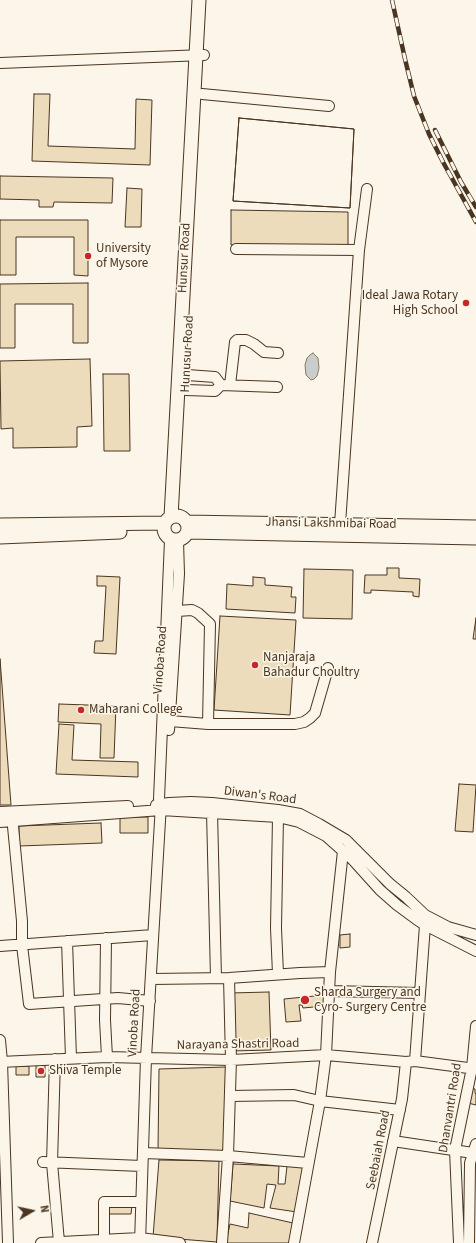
<!DOCTYPE html>
<style>
body{margin:0}
#map{position:relative;width:476px;height:1243px;overflow:hidden;background:#fbf6e9;font-family:"Source Sans 3",sans-serif}
canvas{display:block}
.north{position:absolute;left:12px;top:1191px;width:40px;height:40px;-webkit-text-stroke:3px #fbf6e9;paint-order:stroke;rotate:81deg;font-size:11px;font-weight:700;line-height:16px;text-align:center;color:#4a3520}
.north::after{content:'';display:block;margin:auto;width:14px;height:18px;background:#4a3520;clip-path:polygon(50% 0,100% 100%,50% 72%,0 100%)}
</style>
<div id="map">
<canvas width="476" height="1243"></canvas>
<div class="north">N</div>
</div>
<script>
const context = document.querySelector('canvas').getContext('2d');
context.lineJoin = 'round';
function fill(path, color) { context.fillStyle = color; context.fill(path, 'evenodd'); }
const poly = rows => new Path2D(rows.map(r => 'M' + r).join(''));
function trace(path, color, width, dash) { context.strokeStyle = color; context.lineWidth = width; context.lineCap = dash ? 'butt' : 'round'; context.setLineDash(dash || []); context.stroke(path); }
function drawText(font, color, halo, rows, align = 'center') {
  context.font = font + ' "Source Sans 3",sans-serif'; context.lineWidth = 3; context.setLineDash([]); context.textBaseline = 'middle'; context.strokeStyle = halo; context.fillStyle = color; for (const [text, x, y, turn = 0] of rows) {
    context.save(); context.translate(x, y); context.rotate((+turn || 0) * Math.PI / 180); context.textAlign = isNaN(turn) ? turn : align; if (halo) context.strokeText(text, 0, 0); context.fillText(text, 0, 0); context.restore();
  }
}
const water = poly([
 [313,353,318,358,319,368,317,376,314,379,311,380,306,375,305,365,307,358,310,355,313,353]
]);
fill(water, '#c9cecd');
trace(water, '#887966', 1);
const building = poly([
 [34,94,50,94,48,146,135,149,136,99,152,100,150,165,32,161,34,94],
 [239,118,354,129,350,208,233,201,239,118],
 [239,118,354,129,350,208,233,201,239,118],
 [0,176,113,178,112,203,54,202,53,207,39,207,39,200,0,199,0,176],
 [127,188,142,189,141,227,125,227,127,188],
 [231,210,348,212,348,247,231,245,231,210],
 [0,220,88,220,88,276,74,275,74,237,16,237,16,275,0,275,0,220],
 [88,283,88,343,73,343,73,304,15,304,15,348,0,348,0,284,88,283],
 [90,359,92,426,77,427,77,447,13,448,13,428,1,429,0,361,90,359],
 [103,374,129,374,130,451,104,451,103,374],
 [387,568,399,568,399,578,420,579,419,597,413,596,413,592,371,590,371,593,364,593,365,575,387,575,387,568],
 [304,569,353,570,352,619,303,618,304,569],
 [97,576,120,577,116,654,94,653,95,641,103,641,106,586,97,586,97,576],
 [253,577,265,578,265,585,292,587,291,597,296,597,295,613,226,609,227,584,253,586,253,577],
 [220,616,296,620,290,715,214,710,220,616],
 [476,618,476,639,473,639,476,618],
 [0,659,11,805,0,805,0,659],
 [59,704,116,706,114,758,100,758,101,724,58,722,59,704],
 [59,724,74,725,72,760,138,762,138,777,56,774,59,724],
 [459,784,476,785,473,832,455,831,459,784],
 [120,817,148,817,148,833,120,833,120,817],
 [101,823,102,843,19,846,19,826,101,823],
 [350,934,350,947,340,948,340,935,350,934],
 [269,992,271,1050,232,1051,230,993,269,992],
 [325,995,326,1004,314,1006,314,1007,303,1008,302,1005,299,1005,301,1021,286,1022,284,999,325,995],
 [45,1064,45,1077,36,1077,36,1065,45,1064],
 [16,1066,29,1066,29,1075,16,1075,16,1066],
 [226,1067,225,1152,158,1150,159,1069,226,1067],
 [471,1088,475,1089,475,1093,476,1094,476,1105,468,1103,471,1088],
 [159,1160,219,1161,217,1242,153,1237,159,1160],
 [233,1164,279,1166,278,1184,285,1184,287,1166,306,1165,297,1212,270,1208,276,1185,267,1184,264,1208,230,1201,233,1164],
 [104,1202,132,1205,131,1214,105,1214,104,1202],
 [249,1213,293,1223,291,1243,226,1243,230,1224,248,1228,249,1213]
]);
fill(building, '#ecdcbc');
trace(building, '#4a3520', 1);
const minor = poly([
 [0,63,204,55],
 [202,94,329,106],
 [236,249,359,250],
 [187,375,215,377,221,385],
 [230,385,235,342,237,340,246,340,254,344,264,352,278,353],
 [186,390,215,391,221,385,277,387],
 [340,524,359,250,367,189],
 [177,611,192,610,198,613,210,624,208,724],
 [170,721,208,724,295,724,304,722,310,718,315,713,328,668],
 [169,730,179,574,178,541],
 [156,805,169,803,191,802,212,803,278,810,300,814,319,824,346,840,390,884,406,897,425,915,448,927,476,935],
 [0,812,128,806],
 [212,812,216,978],
 [12,816,22,921,22,945,29,1004,118,998,150,1001],
 [0,822,161,810,278,817,299,822,326,836,352,859,380,890,397,905,416,919,425,925,476,951],
 [106,938,105,1020,107,1057],
 [67,941,71,1058],
 [0,946,153,935],
 [278,974,276,928,278,817],
 [151,979,229,978,300,973,330,972],
 [329,991,420,993],
 [0,1040,2,1062,8,1243],
 [55,1059,52,1163,59,1242],
 [415,1061,425,925],
 [0,1062,107,1057,231,1060,326,1055,406,1062,415,1061,476,1069],
 [230,1096,294,1095,320,1101,400,1110],
 [393,1141,473,1153],
 [143,1153,228,1156,308,1163],
 [43,1162,142,1166],
 [104,1240,104,1202,141,1202],
 [41,1243,140,1238,180,1243],
 [140,1243,146,1058,161,804,159,799,170,540],
 [222,1243,228,1156,231,1060,229,978],
 [294,1243,320,1101,326,1055,330,972,343,851],
 [372,1243,402,1099,406,1062],
 [459,1243,455,1150,472,1068,476,1026],
 [469,1243,470,1163,476,1144]
]);
const major = poly([
 '164 528a12 12 0 1 1 24 0a12 12 0 1 1-24 0Z',
 [171,517,199,0],
 [186,522,476,527],
 [0,525,164,523],
 [188,532,476,538],
 [0,537,120,532]
]);
trace(minor, '#4a3520', 12);
trace(major, '#4a3520', 15);
trace(minor, '#fbf6e9', 10);
trace(major, '#fbf6e9', 13);
const rail = poly([
 [392,0,405,59,414,96,429,134,443,162,476,222],
 [435,130,461,182,476,207]
]);
trace(rail, '#4a3520', 4.5);
trace(rail, '#fbf6e9', 3, [9]);
for (const [x, y, r, color] of [
 [88,256,4,"#c62828"],
 [466,303,4,"#c62828"],
 [255,665,4,"#c62828"],
 [81,710,4,"#c62828"],
 [305,1000,5,"#c62828"],
 [41,1071,4,"#c62828"]
]) { const dot = new Path2D(); dot.arc(x, y, r, 0, 2 * Math.PI); context.fillStyle = color; context.fill(dot); trace(dot, '#fbf6e9', 1.5); }
drawText('13px', '#4a3520', '#fbf6e9', [
 ["University",96,249],
 ["of Mysore",96,264],
 ["Ideal Jawa Rotary",458,296,"right"],
 ["High School",458,311,"right"],
 ["Nanjaraja",263,658],
 ["Bahadur Choultry",263,673],
 ["Maharani College",89,710],
 ["Sharda Surgery and",314,993],
 ["Cyro- Surgery Centre",314,1008],
 ["Shiva Temple",49,1071]
], 'left');
drawText('13px', '#4a3520', '#fbf6e9', [
 ["Hunsur Road",185,258,-87],
 ["Hunusur Road",188,354,-87],
 ["Jhansi Lakshmibai Road",331,524,1],
 ["Vinoba Road",161,660,-86],
 ["Diwan's Road",260,796,7],
 ["Vinoba Road",135,1023,-87],
 ["Narayana Shastri Road",238,1045,-1],
 ["Dhanvantri Road",451,1108,-81],
 ["Seebaiah Road",379,1150,-79]
]);
</script>
